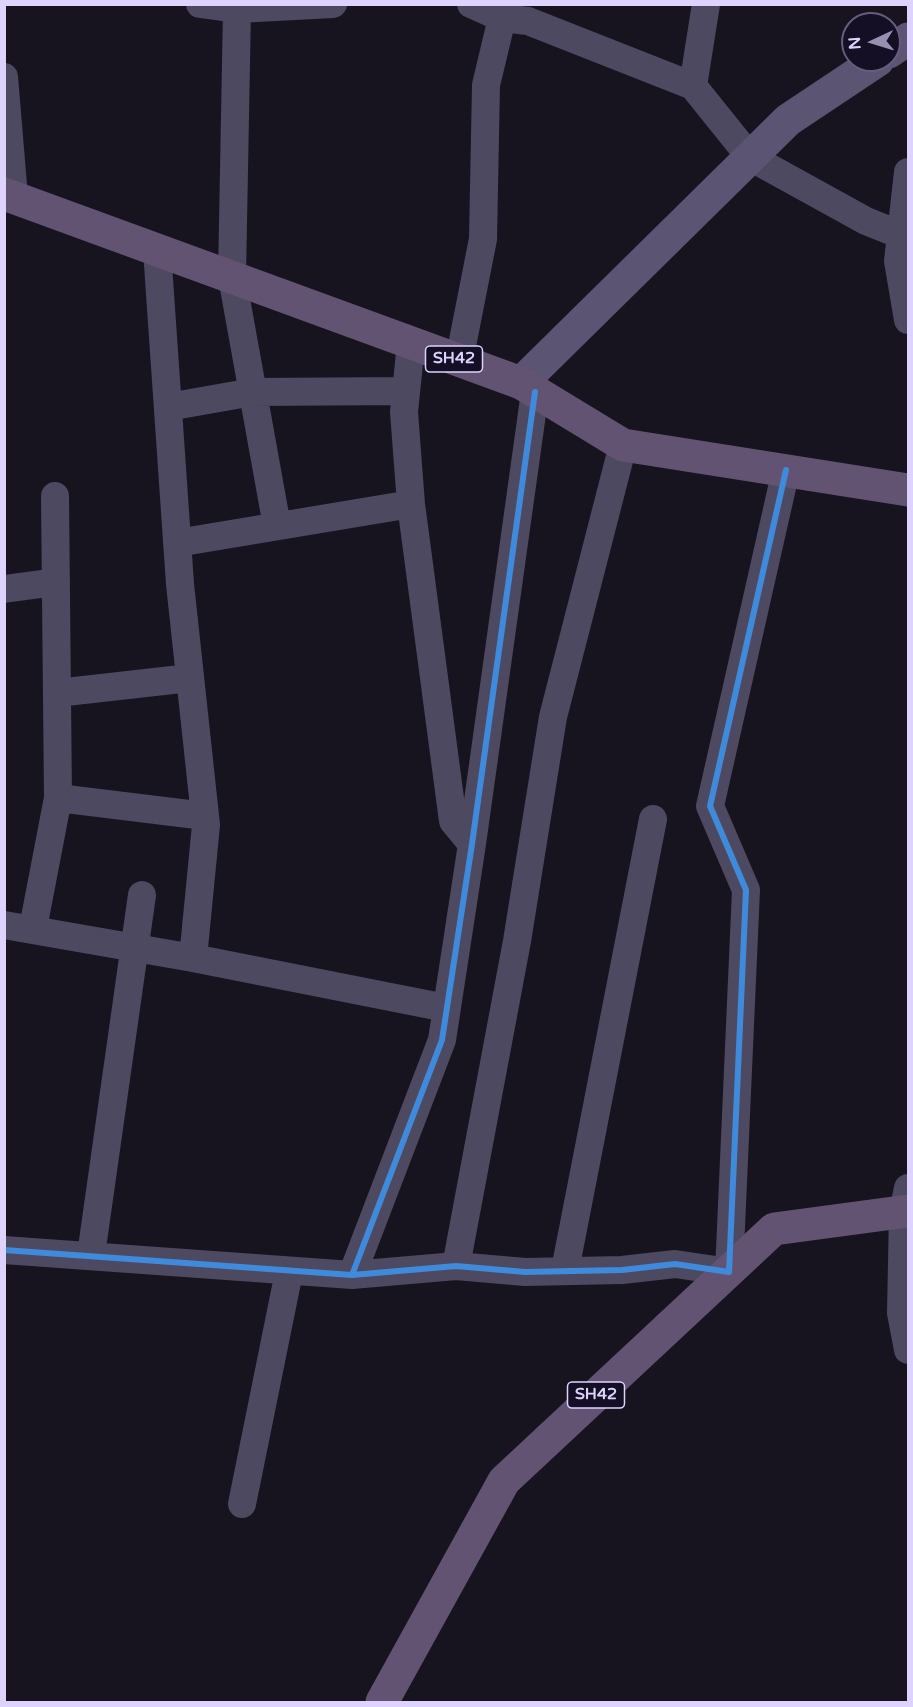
<!DOCTYPE html>
<style>
body{margin:0}
#map{position:relative;width:913px;height:1707px;overflow:hidden;background:#171420;font-family:"Varela Round",sans-serif}
canvas{display:block}
.frame{position:absolute;inset:0;border:6px solid #ded3ff;pointer-events:none}
.north{position:absolute;left:841px;top:12px;width:60px;height:60px;box-sizing:border-box;background:#150f25;border:2px solid #655d7c;border-radius:50%;rotate:266deg;font-size:16px;font-weight:700;line-height:24px;text-align:center;color:#ded3ff}
.north::after{content:'';display:block;margin:auto;width:21px;height:27px;background:#9890b1;clip-path:polygon(50% 0,100% 100%,50% 72%,0 100%)}
</style>
<div id="map">
<canvas width="913" height="1707"></canvas>
<div class="frame"></div>
<div class="north">N</div>
</div>
<script>
const context = document.querySelector('canvas').getContext('2d');
context.lineJoin = 'round';
const poly = rows => new Path2D(rows.map(r => 'M' + r).join(''));
function trace(path, color, width, dash) { context.strokeStyle = color; context.lineWidth = width; context.lineCap = dash ? 'butt' : 'round'; context.setLineDash(dash || []); context.stroke(path); }
function drawText(font, color, halo, rows, align = 'center') {
  context.font = font + ' "Varela Round",sans-serif'; context.lineWidth = 5; context.setLineDash([]); context.textBaseline = 'middle'; context.strokeStyle = halo; context.fillStyle = color; for (const [text, x, y, turn = 0] of rows) {
    context.save(); context.translate(x, y); context.rotate((+turn || 0) * Math.PI / 180); context.textAlign = isNaN(turn) ? turn : align; if (halo) context.strokeText(text, 0, 0); context.fillText(text, 0, 0); context.restore();
  }
}
trace(poly([
 [200,4,237,9,232,277,277,526],
 [237,4,237,9,333,4],
 [471,4,502,18,528,21,693,86,750,157,866,221,901,235],
 [4,77,14,197],
 [693,86,706,4],
 [908,172,898,261,908,320],
 [157,250,180,584,206,825,193,958],
 [411,343,404,412,411,504,453,821,472,844],
 [459,361,483,239,486,85,502,18],
 [168,407,253,392,406,391],
 [177,543,411,504],
 [4,589,56,582],
 [57,693,190,678],
 [58,798,205,816],
 [4,925,193,958,446,1008],
 [33,928,58,798,55,496],
 [908,1188,903,1212,901,1313,908,1350],
 [4,1250,352,1275,456,1266,525,1272,622,1270,675,1264,729,1272,746,890,710,806,786,470],
 [91,1255,142,895],
 [456,1266,517,941,553,717,623,445],
 [565,1270,653,819],
 [352,1275,442,1040,472,844,535,392],
 [242,1504,289,1272]
]), '#4d4960', 28);
trace(poly([
 [889,52,908,39],
 [521,383,788,120,878,60]
]), '#5b5573', 33);
trace(poly([
 [4,194,521,383,623,445,908,490],
 [382,1702,504,1481,774,1229,908,1211]
]), '#625372', 33);
trace(poly([
 [4,1250,352,1275,456,1266,525,1272,622,1270,675,1264,729,1272,746,890,710,806,786,470],
 [352,1275,442,1040,472,844,535,392]
]), '#408adc', 6);
for (const [x, y, w] of [
 [454,359,57],
 [596,1395,57]
]) { const box = new Path2D(); box.roundRect(x - w / 2, y - 13, w, 26, 4.5); context.fillStyle = '#150f25'; context.fill(box); trace(box, '#ded3ff', 1.5); }
drawText('bold 16px', '#ded3ff', null, [
 ["SH42",454,359],
 ["SH42",596,1395]
]);
</script>
